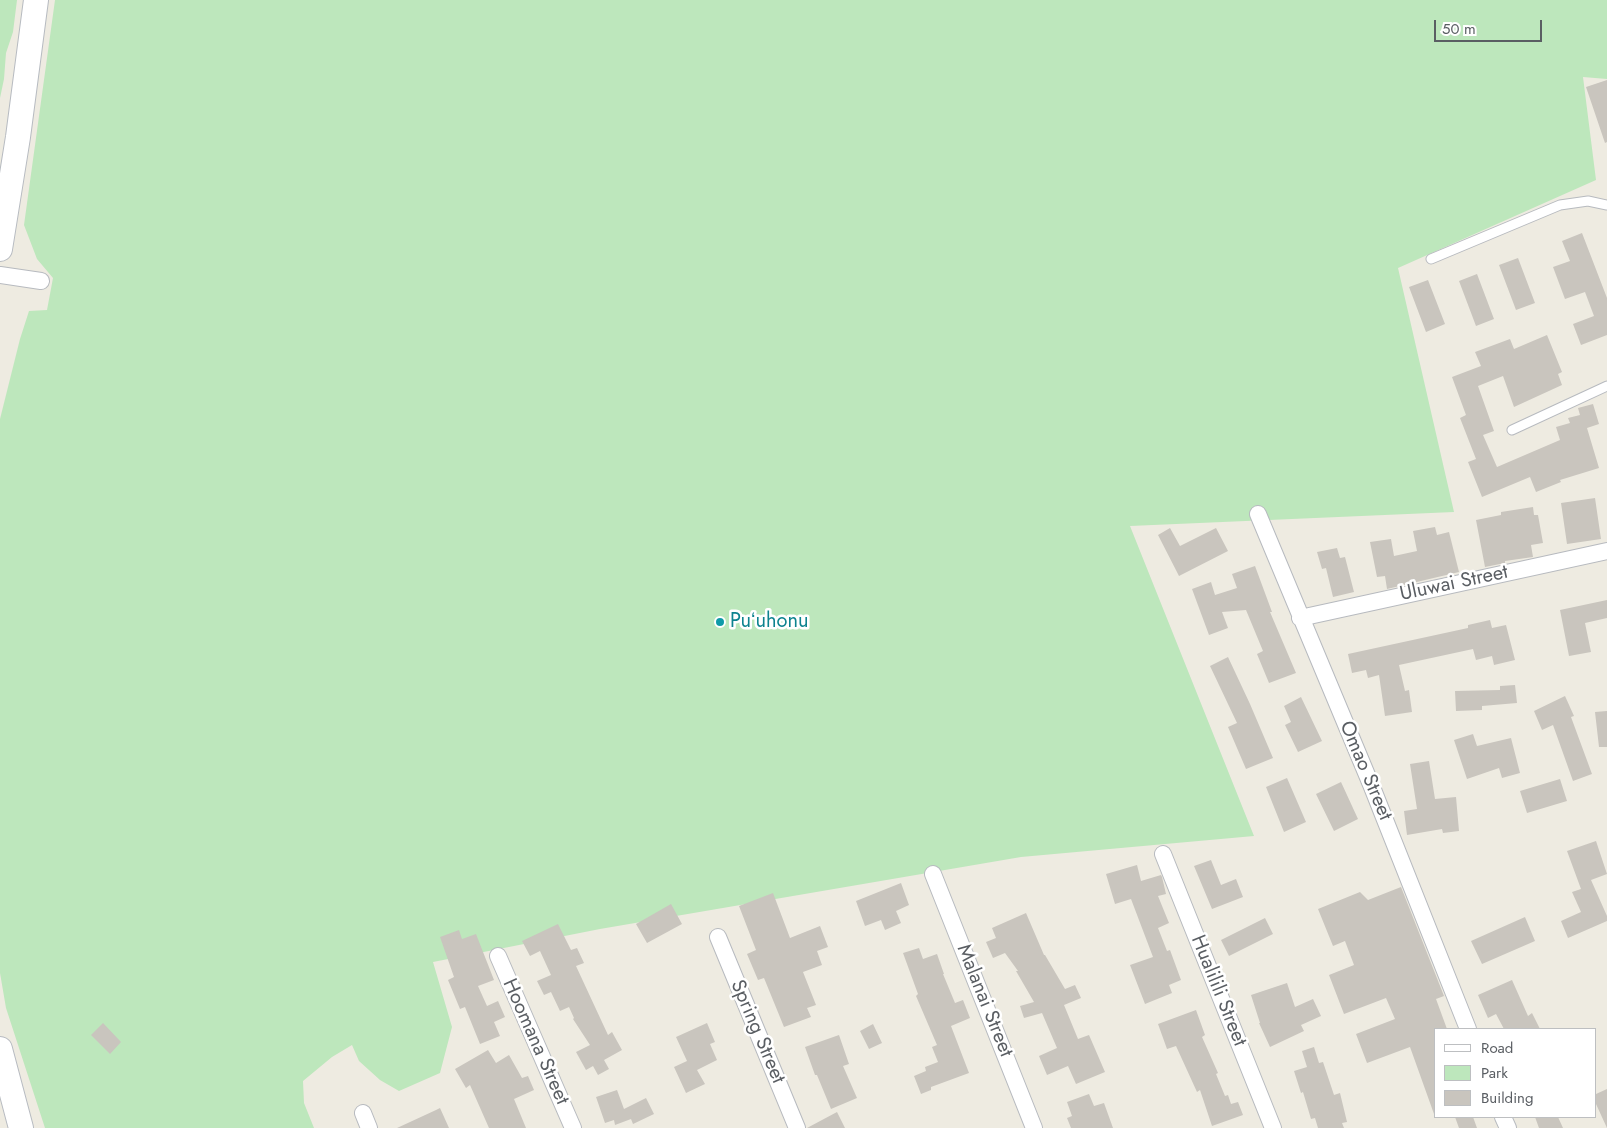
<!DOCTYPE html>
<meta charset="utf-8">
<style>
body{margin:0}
#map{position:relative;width:1607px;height:1128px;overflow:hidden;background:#eeebe1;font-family:Jost,sans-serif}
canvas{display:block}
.legend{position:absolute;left:1434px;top:1028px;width:162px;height:90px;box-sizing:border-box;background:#fff;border:1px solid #bdbfc1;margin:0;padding:6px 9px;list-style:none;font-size:15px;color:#5a5e63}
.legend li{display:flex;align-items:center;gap:10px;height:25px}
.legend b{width:25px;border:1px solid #bdbfc1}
.scale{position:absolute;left:1434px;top:20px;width:108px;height:22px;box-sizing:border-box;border:2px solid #5a5e63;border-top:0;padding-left:6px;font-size:15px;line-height:18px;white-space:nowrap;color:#5a5e63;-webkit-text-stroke:4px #fff;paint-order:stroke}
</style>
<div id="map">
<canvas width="1607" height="1128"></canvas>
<ul class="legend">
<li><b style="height:6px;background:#fff"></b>Road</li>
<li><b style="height:14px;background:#bde7bc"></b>Park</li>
<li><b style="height:14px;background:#c9c5be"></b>Building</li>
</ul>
<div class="scale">50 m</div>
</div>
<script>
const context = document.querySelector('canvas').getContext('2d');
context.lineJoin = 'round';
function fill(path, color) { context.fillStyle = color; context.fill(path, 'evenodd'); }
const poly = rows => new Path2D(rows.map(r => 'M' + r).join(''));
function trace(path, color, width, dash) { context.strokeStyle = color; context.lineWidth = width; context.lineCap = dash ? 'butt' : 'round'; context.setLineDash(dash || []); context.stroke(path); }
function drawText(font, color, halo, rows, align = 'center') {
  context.font = font + ' Jost,sans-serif'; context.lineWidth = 5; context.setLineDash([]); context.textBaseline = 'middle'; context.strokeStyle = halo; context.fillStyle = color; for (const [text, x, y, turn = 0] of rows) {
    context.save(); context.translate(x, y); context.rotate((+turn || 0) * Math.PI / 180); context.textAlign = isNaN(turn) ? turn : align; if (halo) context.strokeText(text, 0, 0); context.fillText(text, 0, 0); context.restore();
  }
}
fill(poly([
 [0,0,17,0,13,32,6,53,4,79,0,98],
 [55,0,1607,0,1607,79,1583,77,1596,180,1398,268,1454,512,1130,526,1254,836,1021,857,600,929,433,962,452,1027,440,1073,399,1091,380,1080,359,1061,352,1045,332,1057,303,1081,304,1103,314,1128,45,1128,6,1008,0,973,0,419,20,339,29,311,47,310,53,278,37,259,24,225]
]), '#bde7bc');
fill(poly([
 [1607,80,1607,142,1605,143,1586,87],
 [1582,233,1607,298,1607,335,1581,345,1573,324,1594,316,1585,292,1565,299,1553,267,1570,261,1562,241],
 [1518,258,1535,303,1516,310,1499,265],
 [1477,274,1494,319,1476,326,1459,281],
 [1428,280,1445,324,1426,332,1409,287],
 [1547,335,1562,372,1558,374,1562,385,1514,407,1503,376,1478,386,1494,431,1483,435,1497,467,1560,440,1556,427,1570,423,1568,418,1580,415,1578,408,1593,404,1599,424,1587,428,1599,468,1560,480,1561,482,1536,492,1530,477,1482,497,1468,462,1476,459,1460,418,1466,415,1452,377,1481,366,1475,352,1510,339,1514,349],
 [1595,498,1601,539,1567,544,1561,503],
 [1533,507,1534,515,1538,515,1543,543,1531,545,1533,557,1505,561,1505,563,1485,567,1476,520,1501,515,1501,512],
 [1435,527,1437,535,1449,532,1459,572,1387,589,1385,576,1377,577,1370,542,1391,539,1394,556,1417,551,1413,531],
 [1170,528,1180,546,1216,528,1228,551,1179,576,1158,535],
 [1337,548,1340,558,1345,557,1354,592,1333,597,1326,568,1322,569,1317,552],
 [1255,566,1272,612,1270,612,1296,673,1269,683,1257,654,1263,651,1246,610,1222,612,1228,628,1209,635,1192,589,1211,582,1215,595,1237,588,1232,574],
 [1607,600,1607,618,1585,623,1591,652,1569,656,1560,610],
 [1490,620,1492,628,1506,625,1515,660,1494,665,1492,656,1476,660,1473,649,1399,665,1405,691,1409,690,1412,712,1385,716,1379,675,1368,678,1366,670,1352,673,1348,654,1468,628,1468,625],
 [1228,657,1250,704,1273,758,1246,769,1228,727,1237,723,1210,666],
 [1515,685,1517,703,1482,706,1482,710,1456,711,1455,691,1500,690,1500,686],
 [1565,696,1574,716,1571,717,1592,774,1573,781,1553,725,1542,730,1534,711],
 [1301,697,1322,741,1298,752,1285,725,1291,722,1284,706],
 [1607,711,1607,747,1599,747,1595,712],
 [1473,734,1477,746,1511,738,1520,773,1502,778,1499,768,1467,779,1454,740],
 [1429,761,1435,799,1456,797,1459,831,1443,833,1442,829,1407,835,1404,811,1417,809,1410,764],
 [1287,778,1306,822,1284,832,1266,787],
 [1560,779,1567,801,1527,813,1520,791],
 [1341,782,1358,819,1334,831,1316,794],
 [1596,841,1607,874,1591,880,1607,916,1607,921,1568,938,1561,921,1581,912,1572,892,1581,889,1567,851],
 [1211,860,1221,885,1236,879,1243,897,1212,909,1194,866],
 [1137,865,1141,881,1161,875,1162,877,1166,894,1158,896,1169,923,1158,928,1167,951,1170,950,1181,980,1169,985,1172,993,1145,1004,1130,965,1153,957,1131,899,1115,904,1106,874],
 [901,883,909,905,896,911,901,923,885,930,881,920,865,926,856,901],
 [1401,887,1444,996,1436,999,1447,1029,1436,1029,1436,1114,1434,1114,1410,1047,1367,1063,1356,1034,1395,1019,1386,998,1344,1014,1329,975,1354,965,1345,941,1333,946,1318,909,1360,892,1368,900],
 [773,893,790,938,820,926,828,947,817,951,822,965,803,972,816,1005,807,1008,811,1017,784,1027,764,978,758,980,747,954,756,950,739,906],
 [671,904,682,924,647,943,636,924],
 [1026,913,1044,955,1045,955,1065,989,1075,985,1081,998,1064,1005,1078,1039,1089,1035,1105,1072,1076,1084,1068,1066,1047,1075,1039,1056,1057,1048,1042,1013,1024,1018,1020,1006,1034,1002,1016,971,1018,971,1005,953,993,958,986,942,996,938,992,928],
 [1525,917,1535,941,1482,964,1471,941],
 [1265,918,1273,934,1229,956,1221,940],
 [558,924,571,950,577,948,584,963,576,966,608,1035,612,1032,622,1050,604,1060,609,1069,598,1075,593,1066,586,1070,576,1052,590,1045,573,1019,574,1018,569,1007,560,1011,551,992,544,995,537,981,551,975,540,951,530,956,522,941],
 [459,930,462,939,476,934,494,980,478,986,487,1006,498,1001,505,1017,494,1022,500,1036,480,1044,465,1007,460,1009,448,980,454,977,440,937],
 [919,948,923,959,937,954,944,974,943,974,955,1003,963,1000,970,1018,951,1026,969,1073,931,1087,931,1090,921,1094,914,1076,926,1071,925,1067,938,1062,932,1047,937,1045,916,996,918,994,903,953],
 [1512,980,1528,1016,1532,1013,1540,1029,1504,1029,1496,1014,1488,1018,1478,995],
 [1287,983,1295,1007,1313,999,1321,1016,1301,1025,1304,1031,1270,1047,1259,1023,1260,1023,1251,995],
 [1196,1010,1205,1035,1202,1037,1218,1073,1216,1074,1225,1096,1228,1095,1231,1104,1238,1102,1243,1115,1212,1126,1200,1090,1197,1092,1176,1046,1167,1049,1158,1024],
 [103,1023,121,1042,110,1054,91,1035],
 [707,1023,715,1042,710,1044,717,1060,697,1070,705,1084,686,1093,674,1067,687,1061,676,1037],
 [873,1024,882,1043,869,1049,860,1031],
 [839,1035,849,1064,843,1066,857,1098,831,1109,817,1075,815,1075,805,1047],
 [1314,1047,1319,1063,1323,1062,1334,1095,1340,1093,1347,1122,1342,1123,1344,1128,1318,1128,1315,1118,1311,1119,1303,1092,1301,1093,1294,1071,1307,1067,1302,1051],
 [488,1050,496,1063,509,1055,522,1078,528,1076,534,1090,514,1099,526,1128,489,1128,470,1085,466,1088,455,1069],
 [1607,1089,1607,1128,1596,1104,1596,1094],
 [617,1090,624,1109,646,1098,654,1114,633,1124,631,1119,615,1125,614,1120,605,1123,596,1097],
 [1089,1094,1094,1106,1104,1103,1113,1128,1071,1128,1067,1118,1072,1116,1067,1102],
 [440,1108,449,1128,397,1128,436,1110],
 [837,1112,845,1128,807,1128],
 [1455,1117,1473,1117,1477,1128,1459,1128],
 [1535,1117,1558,1117,1563,1128,1539,1128]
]), '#c9c5be');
const lane = poly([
 [1431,259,1560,205,1588,201,1607,205],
 [1512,430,1607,386]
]);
const street = poly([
 [0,275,41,281],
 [1258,514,1372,787,1468,1029],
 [1300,618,1607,551],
 [1163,854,1273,1128],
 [933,874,1034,1128],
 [718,937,797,1128],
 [498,956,573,1128],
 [363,1113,369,1128],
 [1503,1117,1508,1128]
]);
const secondary = poly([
 [0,249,18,137,36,0],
 [0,1049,21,1128]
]);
trace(lane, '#b7babf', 11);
trace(street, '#b7babf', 18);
trace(secondary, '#b7bbc1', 26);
trace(lane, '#fff', 9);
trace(street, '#fff', 16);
trace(secondary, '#fff', 24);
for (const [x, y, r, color] of [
 [720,622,5,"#0f9aa8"]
]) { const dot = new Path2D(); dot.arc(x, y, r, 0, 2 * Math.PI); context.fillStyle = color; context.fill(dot); trace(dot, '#fff', 2); }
drawText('20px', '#5a5e63', '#fff', [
 ["Uluwai Street",1454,584,-12],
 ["Omao Street",1365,771,67],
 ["Hualilili Street",1218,991,68],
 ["Malanai Street",984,1001,68],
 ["Spring Street",757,1032,67],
 ["Hoomana Street",535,1042,66]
]);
drawText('20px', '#0d838f', '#fff', [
 ["Puʻuhonu",730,622]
], 'left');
</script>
